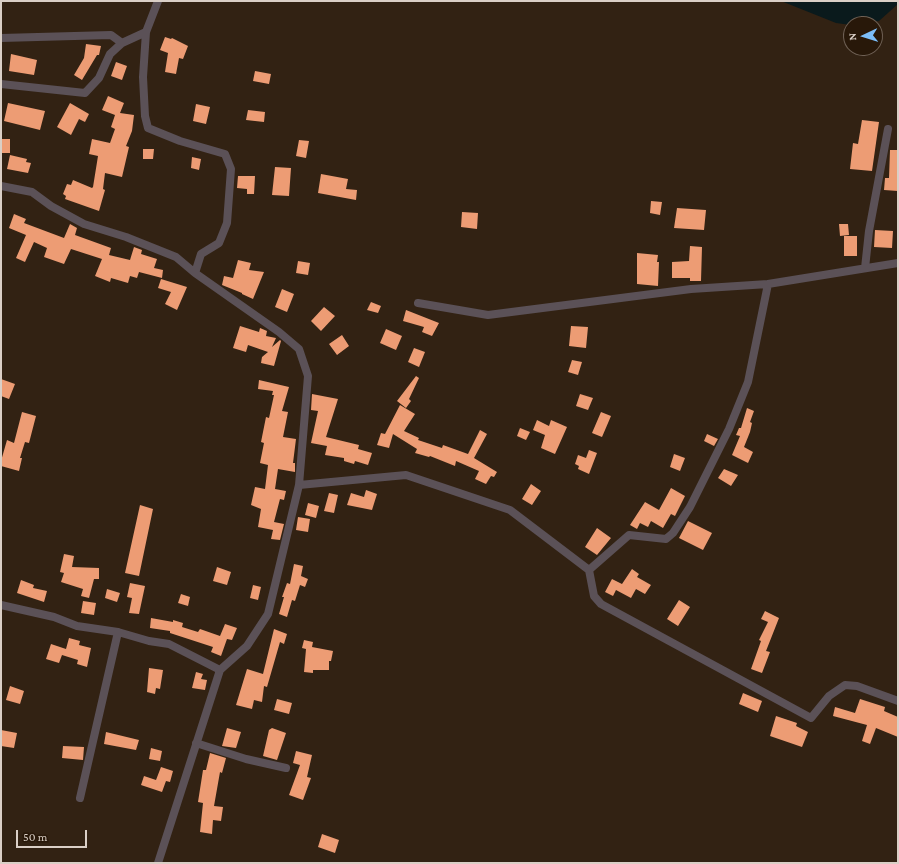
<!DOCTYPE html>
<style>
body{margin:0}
#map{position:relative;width:899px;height:864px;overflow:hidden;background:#322213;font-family:"Crimson Pro",serif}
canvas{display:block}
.frame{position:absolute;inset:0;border:2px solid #dacfc6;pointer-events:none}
.north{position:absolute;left:843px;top:16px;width:40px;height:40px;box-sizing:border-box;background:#281809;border:1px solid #6f6155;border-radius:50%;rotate:266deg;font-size:11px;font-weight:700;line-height:16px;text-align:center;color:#dacfc6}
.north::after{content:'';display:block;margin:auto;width:14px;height:18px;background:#7cbef9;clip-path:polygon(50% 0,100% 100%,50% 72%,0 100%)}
.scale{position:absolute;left:16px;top:830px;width:71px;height:18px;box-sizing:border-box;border:2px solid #dacfc6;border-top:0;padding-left:5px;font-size:12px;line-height:14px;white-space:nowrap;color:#dacfc6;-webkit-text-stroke:3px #281809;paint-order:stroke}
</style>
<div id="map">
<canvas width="899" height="864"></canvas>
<div class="frame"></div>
<div class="north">N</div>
<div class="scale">50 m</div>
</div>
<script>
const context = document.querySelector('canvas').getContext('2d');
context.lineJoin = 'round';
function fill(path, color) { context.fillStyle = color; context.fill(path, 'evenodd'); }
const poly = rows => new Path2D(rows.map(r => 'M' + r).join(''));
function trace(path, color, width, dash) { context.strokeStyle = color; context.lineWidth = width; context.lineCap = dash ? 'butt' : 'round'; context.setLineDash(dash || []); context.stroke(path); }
fill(poly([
 [781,1,898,1,898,4,879,21,851,25,836,23]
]), '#0a1a1c');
fill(poly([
 [165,37,171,39,172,38,188,46,183,59,179,58,176,74,165,72,168,53,160,50],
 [86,44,101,46,99,55,97,55,82,80,74,75,84,58],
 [11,54,37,60,34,75,9,71],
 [116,62,127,66,122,80,111,76],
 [255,71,271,74,269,84,253,81],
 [108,96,124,103,120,113,134,115,132,131,126,146,129,147,122,177,105,173,103,189,105,190,99,211,65,199,66,196,63,194,67,184,71,185,73,180,92,188,93,187,98,156,89,154,92,139,110,143,115,129,111,127,115,115,102,110],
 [8,103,45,111,40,130,4,121],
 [70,103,89,114,85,122,79,119,71,135,57,127],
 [196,104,210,107,206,124,193,121],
 [248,110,265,112,264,122,246,120],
 [862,120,879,122,872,171,850,169,853,143,858,144],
 [1,139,10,139,10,153,1,153],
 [299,140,309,141,306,158,296,156],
 [143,149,154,149,153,159,143,159],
 [890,150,898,150,898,191,884,190,885,178,889,178],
 [10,155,27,159,26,162,31,163,28,173,7,169],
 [192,157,201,159,199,170,191,168],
 [275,167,291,168,289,196,272,195],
 [321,174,348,179,346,189,357,190,356,200,318,193],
 [238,176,255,176,254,194,247,194,247,189,237,188],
 [651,201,662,202,660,215,650,213],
 [677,208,706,210,704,230,674,228],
 [462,212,478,213,477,229,461,227],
 [14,214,26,219,24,223,64,238,70,224,77,228,75,235,111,248,109,255,130,260,134,247,142,250,141,254,157,259,154,268,163,270,162,278,139,272,137,278,130,276,128,283,111,278,110,282,95,276,102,259,71,249,64,264,44,257,47,248,34,242,25,262,16,258,26,235,9,228],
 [839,224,848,224,849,235,840,236],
 [875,230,893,231,892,248,874,247],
 [844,236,857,236,857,256,844,256],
 [690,246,702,247,701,281,690,281,690,278,672,278,672,262,689,261],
 [637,253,658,255,657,262,659,262,658,286,637,284],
 [238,260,251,263,249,270,264,272,253,299,242,294,242,293,222,285,224,276,233,278],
 [298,261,310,263,308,275,296,273],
 [161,279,187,287,177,310,165,304,171,292,158,288],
 [282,289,294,294,287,312,275,307],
 [371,302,381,306,378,313,367,310],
 [324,307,335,316,321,331,311,321],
 [406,310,439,323,432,336,422,332,424,327,403,321],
 [240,326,259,332,260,328,267,331,266,336,276,338,272,347,280,340,281,341,274,366,261,363,262,357,268,352,248,345,246,352,233,348],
 [571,326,588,327,586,348,569,346],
 [386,329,402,336,396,350,380,343],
 [342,335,349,346,337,355,329,344],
 [414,348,425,352,419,367,408,362],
 [572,360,582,362,578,375,568,372],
 [416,376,419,378,409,399,411,401,406,408,397,401],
 [1,379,15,384,9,399,1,396],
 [259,380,289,387,282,411,288,412,283,437,296,439,293,463,295,463,295,472,278,469,275,489,286,491,284,500,280,499,274,522,284,524,280,540,271,539,273,530,258,527,261,509,251,505,255,487,265,489,268,465,260,463,264,443,261,442,266,417,269,418,274,395,272,395,273,391,258,389],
 [312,394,338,399,326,437,359,445,358,449,372,453,368,465,355,461,354,464,344,461,344,458,325,455,327,446,311,443,318,411,311,410],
 [580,394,593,398,588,410,576,406],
 [400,405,415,414,404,431,419,438,418,440,442,448,443,445,468,454,480,430,487,434,474,458,497,472,494,477,491,476,486,484,475,479,479,471,456,461,455,466,430,456,429,457,415,453,417,449,393,434,389,448,377,445,381,433,385,434],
 [747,408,754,411,750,422,752,423,750,432,744,447,753,452,748,463,732,455,740,436,736,435,739,428,741,428],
 [22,412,36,416,29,443,25,442,20,458,22,458,19,471,1,466,1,461,7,440,14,443],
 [601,412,611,416,602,437,592,433],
 [537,420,549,426,551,420,567,427,555,454,541,448,545,435,533,430],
 [520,428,530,432,526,440,517,436],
 [707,434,718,439,714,446,704,441],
 [589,450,597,453,589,474,578,469,579,466,575,464,578,455,586,458],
 [674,454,685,458,680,471,670,467],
 [724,469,738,475,731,486,718,478],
 [531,484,541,491,532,505,522,499],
 [671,488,685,496,675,516,671,514,663,528,651,521,648,527,640,523,637,529,630,525,645,502,659,510],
 [366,490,377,494,372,510,347,505,351,493,364,497],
 [329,493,338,495,334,513,324,511],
 [308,503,319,506,316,518,305,515],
 [140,505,153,509,139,576,125,573],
 [298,517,310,519,308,532,296,530],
 [688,521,712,533,703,550,679,538],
 [597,528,611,538,597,555,585,547],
 [64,554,74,556,72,567,99,568,99,579,94,579,89,598,81,596,83,589,61,582,64,573,60,572],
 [294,564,303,566,301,576,308,579,305,587,300,585,295,601,292,600,287,617,279,614,284,597,282,597,287,583,290,584],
 [217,567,231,572,227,585,213,581],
 [632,569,639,574,637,577,651,585,645,594,636,589,631,598,616,590,613,596,605,592,612,579,622,584],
 [21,580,34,585,33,588,47,591,44,602,17,593],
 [130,583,145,586,139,614,129,613,132,598,127,597],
 [253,585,261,587,258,600,250,598],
 [107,589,120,593,117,602,105,598],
 [181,594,190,597,188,606,178,603],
 [679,600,690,607,678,626,667,619],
 [83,601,96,603,94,615,81,613],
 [765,611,779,618,766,651,770,652,762,673,751,669,761,641,759,640,768,622,761,619],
 [151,618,173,622,173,620,183,623,182,627,198,632,200,629,220,636,225,624,237,628,232,640,227,639,221,656,211,652,213,647,170,633,170,631,150,628],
 [274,629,287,634,284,644,280,642,267,687,264,686,262,702,254,700,252,709,236,705,247,669,263,674],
 [69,638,80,641,79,645,91,648,87,667,77,664,78,660,62,655,59,663,46,659,51,644,66,649],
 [304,640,313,642,312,647,333,651,331,661,329,661,329,670,313,670,313,673,304,672,306,649,302,648],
 [149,668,163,670,160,689,156,688,155,694,147,692],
 [196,672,203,674,201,679,207,680,205,690,192,688],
 [10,686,24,691,20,704,6,700],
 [743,693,762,701,758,712,739,704],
 [277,699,292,703,289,714,274,710],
 [860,699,885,707,884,711,898,717,898,737,876,728,870,744,862,741,867,725,833,716,835,707,855,713],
 [776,716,797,723,796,726,808,732,802,747,770,736],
 [227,728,241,732,236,748,222,746],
 [272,728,286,733,277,760,263,756,269,730],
 [1,730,17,733,14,748,1,746],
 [106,732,139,740,136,750,104,744],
 [63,746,84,747,83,760,62,758],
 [151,748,162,751,160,761,149,759],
 [296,751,312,755,307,777,311,778,303,800,289,795,300,765,293,763],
 [210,753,226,758,222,773,220,772,214,806,223,807,221,821,213,820,212,834,200,832,203,803,198,802,203,770,206,770],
 [161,767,173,771,170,782,166,781,162,792,141,785,144,776,156,780],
 [322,834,339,840,335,853,318,847]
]), '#ed9c74');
trace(poly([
 [1,38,111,35,122,43],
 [1,84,85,93,99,78,110,54,122,43,146,32,158,1],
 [1,186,32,192,51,206,84,224,126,237,176,257,195,273],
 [865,268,869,231,888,129],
 [418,303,488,315,691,289,768,284],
 [299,485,406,475,510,510,589,570,594,596,601,604,811,718,829,696,845,685,857,686,898,701],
 [589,570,629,535,666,539,673,533,690,507,729,429,748,382,768,284,898,263],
 [1,605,54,617,77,626,118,632,149,641,169,644,220,670,247,646,268,614,299,485,308,376,299,349,279,332,195,273,201,254,219,243,227,223,231,169,225,154,180,141,148,128,145,116,143,77,146,32],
 [196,743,246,759,286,768],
 [80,798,118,632],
 [158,863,220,670]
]), '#5b5157', 8);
</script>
